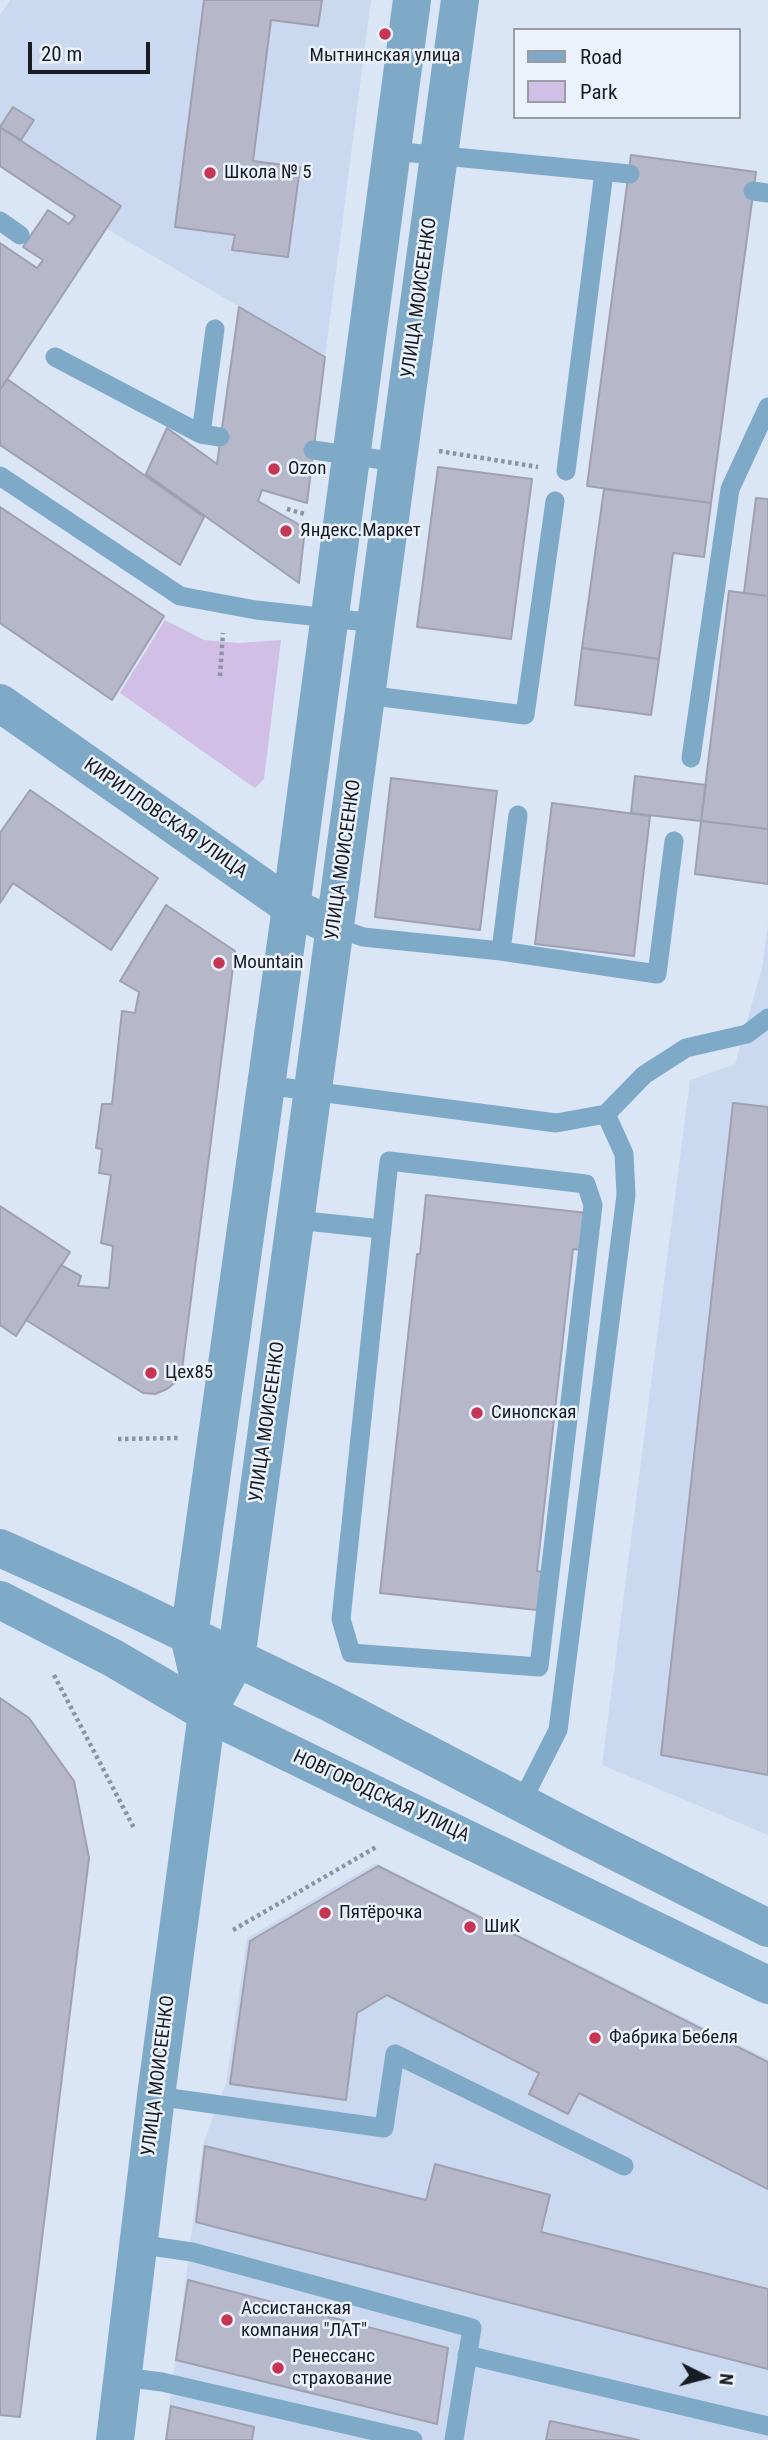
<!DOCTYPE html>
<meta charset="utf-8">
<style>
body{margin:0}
#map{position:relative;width:768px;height:2440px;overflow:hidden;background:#dae5f6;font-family:"Roboto Condensed",sans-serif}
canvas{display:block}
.legend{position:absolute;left:513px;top:28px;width:228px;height:91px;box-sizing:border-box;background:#ebf2fc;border:2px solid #979ca5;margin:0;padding:9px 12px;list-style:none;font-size:21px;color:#191c22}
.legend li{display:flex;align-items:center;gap:14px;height:35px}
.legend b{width:35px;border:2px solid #979ca5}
.north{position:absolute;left:670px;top:2342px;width:70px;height:70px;-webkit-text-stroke:5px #ebf2fc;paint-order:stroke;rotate:96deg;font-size:19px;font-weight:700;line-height:28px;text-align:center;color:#191c22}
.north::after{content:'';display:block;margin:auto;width:24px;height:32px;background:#191c22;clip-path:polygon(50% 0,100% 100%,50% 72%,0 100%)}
.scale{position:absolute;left:28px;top:42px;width:122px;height:32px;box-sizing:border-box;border:4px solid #191c22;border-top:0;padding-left:9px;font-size:21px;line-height:24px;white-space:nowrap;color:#191c22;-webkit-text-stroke:5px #ebf2fc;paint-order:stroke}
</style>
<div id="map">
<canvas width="768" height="2440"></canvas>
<ul class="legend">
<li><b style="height:9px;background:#7eaac8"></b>Road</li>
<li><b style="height:19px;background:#d1bfe5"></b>Park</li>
</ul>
<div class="north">N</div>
<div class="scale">20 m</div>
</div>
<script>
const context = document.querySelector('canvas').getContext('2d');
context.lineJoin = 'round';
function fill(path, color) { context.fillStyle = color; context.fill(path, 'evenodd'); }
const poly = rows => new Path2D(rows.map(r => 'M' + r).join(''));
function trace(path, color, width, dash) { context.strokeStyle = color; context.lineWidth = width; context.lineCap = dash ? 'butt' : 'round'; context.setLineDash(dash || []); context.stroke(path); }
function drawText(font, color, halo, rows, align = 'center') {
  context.font = font + ' "Roboto Condensed",sans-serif'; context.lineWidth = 5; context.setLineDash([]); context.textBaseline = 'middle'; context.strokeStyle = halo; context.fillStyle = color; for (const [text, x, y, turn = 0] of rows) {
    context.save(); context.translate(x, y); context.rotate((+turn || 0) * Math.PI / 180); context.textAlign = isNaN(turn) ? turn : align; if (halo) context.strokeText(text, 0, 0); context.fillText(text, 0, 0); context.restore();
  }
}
fill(poly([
 [10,0,371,0,325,357,107,229,121,206,0,127,0,15],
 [768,924,768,1835,602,1765,690,1080,735,1064,762,968],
 [376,1863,768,2059,768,2440,165,2440,203,2144,226,2083,247,1938]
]), '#cbd9f0');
fill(poly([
 [165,620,204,640,238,643,281,640,264,779,255,788,120,693]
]), '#d1bfe5');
const building = poly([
 [204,0,322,0,318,26,271,20,253,161,300,167,288,257,232,250,235,235,175,227,204,0],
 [13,107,34,120,21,140,0,127,13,107],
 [0,127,121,206,0,390,0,243,37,268,43,260,23,247,48,210,69,224,75,216,0,166,0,127],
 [631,155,756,172,711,503,587,486,631,155],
 [239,307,325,357,307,503,262,490,258,501,305,528,299,583,146,474,167,428,217,464,239,307],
 [7,379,204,517,180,565,0,445,0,390,7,379],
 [438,467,532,479,511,639,417,627,438,467],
 [604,489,711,503,704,557,673,553,659,659,582,648,604,489],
 [756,498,768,499,768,596,744,593,756,498],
 [0,507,164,616,112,700,0,623,0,507],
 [729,591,768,596,768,829,701,821,729,591],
 [582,648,659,659,651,715,575,705,582,648],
 [635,776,706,785,701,821,631,813,635,776],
 [391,778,497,791,480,930,375,917,391,778],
 [30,790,158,878,111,950,13,883,0,903,0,833,30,790],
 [552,803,650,816,634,956,535,944,552,803],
 [701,821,768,829,768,884,695,874,701,821],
 [166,905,235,951,182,1370,177,1381,167,1389,155,1394,143,1393,26,1320,61,1265,81,1276,78,1286,109,1288,113,1246,101,1243,111,1175,99,1173,102,1149,96,1148,102,1104,112,1104,122,1011,135,1013,139,992,120,981,166,905],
 [733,1103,768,1107,768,1775,661,1755,733,1103],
 [426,1195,587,1213,582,1250,573,1249,537,1571,550,1573,546,1611,380,1593,417,1254,420,1254,426,1195],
 [0,1206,70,1252,16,1336,0,1325,0,1206],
 [0,1698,29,1718,74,1781,89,1858,20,2417,0,2415,0,1698],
 [378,1866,768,2062,768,2189,579,2093,568,2114,529,2094,539,2073,387,1995,357,2013,346,2100,230,2084,250,1941,378,1866],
 [205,2146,426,2200,435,2164,550,2195,541,2232,768,2289,768,2369,196,2222,205,2146],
 [188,2280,448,2348,437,2424,176,2360,188,2280],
 [171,2406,254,2427,252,2440,166,2440,171,2406],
 [550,2421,639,2440,546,2440,550,2421]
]);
fill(building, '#b6b7c9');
trace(building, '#9fa0b2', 2);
trace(poly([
 [439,451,538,467],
 [287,509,305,514],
 [220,676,223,633],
 [118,1439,178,1438],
 [54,1675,135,1830],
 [233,1930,378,1846]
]), '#8d94a1', 4.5, [3.5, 3.5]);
trace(poly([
 [392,151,630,174],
 [753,191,768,193],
 [0,221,20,235],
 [55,357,201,434,220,437],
 [201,434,215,329],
 [313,450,398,462],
 [566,471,604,172],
 [0,476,180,596,256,610,376,623],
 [366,695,525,715,555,501],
 [691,758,730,489,768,407],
 [335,927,363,937,501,951,657,974,674,841],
 [501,951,518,815],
 [265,1085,556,1123,606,1114,644,1075,686,1048,747,1034,768,1018],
 [389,1161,586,1184,593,1205,539,1667,351,1653,341,1619,389,1161],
 [296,1220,382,1229],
 [521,1803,558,1730,626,1195,624,1154,606,1114],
 [156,2096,384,2128,395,2054,624,2166],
 [137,2244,192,2252,472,2328,454,2440],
 [467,2355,768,2426],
 [123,2377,162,2382,413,2440]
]), '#7eaac8', 19);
trace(poly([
 [0,703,291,907,335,927]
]), '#7eaac8', 38);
trace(poly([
 [0,1548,120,1602,330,1703,571,1829,768,1928],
 [0,1600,113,1658,207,1713,768,1985],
 [207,1713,236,1659,460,0],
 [115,2440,156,2096,207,1713,189,1636,291,907,412,0]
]), '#7eaac8', 38);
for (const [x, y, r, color] of [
 [385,34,7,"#c63552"],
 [210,173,7,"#c63552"],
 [274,469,7,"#c63552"],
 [286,531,7,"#c63552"],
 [219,963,7,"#c63552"],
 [151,1373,7,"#c63552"],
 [477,1413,7,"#c63552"],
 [325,1913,7,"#c63552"],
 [470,1927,7,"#c63552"],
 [595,2038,7,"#c63552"],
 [227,2320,7,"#c63552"],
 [278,2368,7,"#c63552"]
]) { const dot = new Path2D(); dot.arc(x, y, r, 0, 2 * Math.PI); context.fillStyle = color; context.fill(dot); trace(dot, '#ebf2fc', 2.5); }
drawText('19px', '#191c22', '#ebf2fc', [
 ["Мытнинская улица",385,56,"center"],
 ["Школа № 5",224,173],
 ["Ozon",288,469],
 ["Яндекс.Маркет",300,531],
 ["Mountain",233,963],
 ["Цех85",165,1373],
 ["Синопская",491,1413],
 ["Пятёрочка",339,1913],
 ["ШиК",484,1927],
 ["Фабрика Бебеля",609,2038],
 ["Ассистанская",241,2309],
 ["компания \"ЛАТ\"",241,2331],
 ["Ренессанс",292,2357],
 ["страхование",292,2379]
], 'left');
drawText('19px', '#191c22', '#ebf2fc', [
 ["УЛИЦА МОИСЕЕНКО",420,298,-82],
 ["КИРИЛЛОВСКАЯ УЛИЦА",165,819,35],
 ["УЛИЦА МОИСЕЕНКО",344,860,-82],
 ["УЛИЦА МОИСЕЕНКО",268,1422,-82],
 ["НОВГОРОДСКАЯ УЛИЦА",381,1797,25],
 ["УЛИЦА МОИСЕЕНКО",159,2076,-83]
]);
</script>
